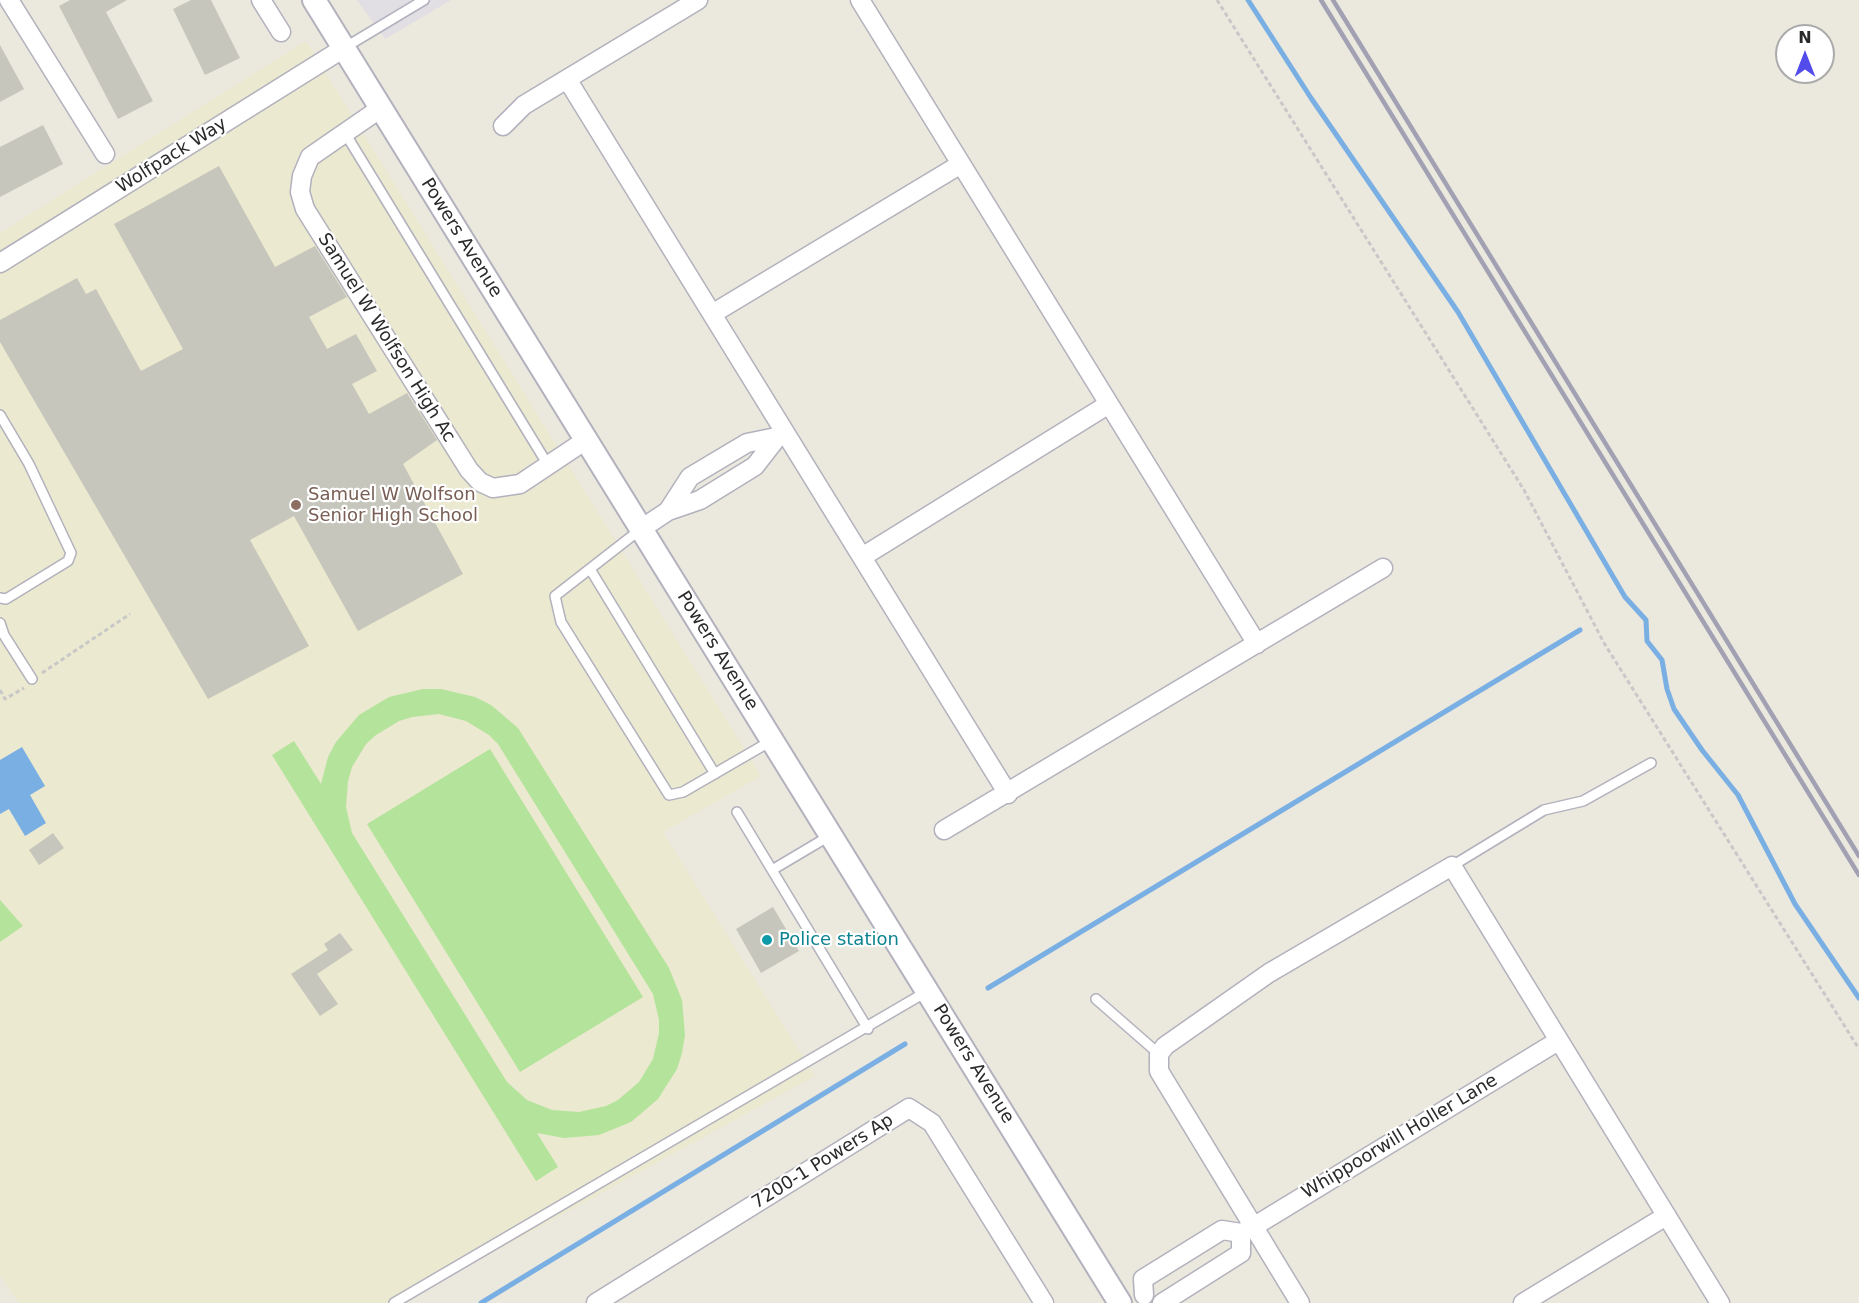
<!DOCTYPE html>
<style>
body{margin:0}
#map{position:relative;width:1859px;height:1303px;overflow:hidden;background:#ebe8de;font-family:"DejaVu Sans",sans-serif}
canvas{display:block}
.north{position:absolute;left:1775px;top:24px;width:60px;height:60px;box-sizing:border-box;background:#fff;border:2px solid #aaa;border-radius:50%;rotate:0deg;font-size:16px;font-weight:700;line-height:24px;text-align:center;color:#2a2a2a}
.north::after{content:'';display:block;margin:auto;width:21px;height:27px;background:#534bea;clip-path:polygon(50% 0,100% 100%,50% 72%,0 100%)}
</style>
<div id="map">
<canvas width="1859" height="1303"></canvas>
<div class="north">N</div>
</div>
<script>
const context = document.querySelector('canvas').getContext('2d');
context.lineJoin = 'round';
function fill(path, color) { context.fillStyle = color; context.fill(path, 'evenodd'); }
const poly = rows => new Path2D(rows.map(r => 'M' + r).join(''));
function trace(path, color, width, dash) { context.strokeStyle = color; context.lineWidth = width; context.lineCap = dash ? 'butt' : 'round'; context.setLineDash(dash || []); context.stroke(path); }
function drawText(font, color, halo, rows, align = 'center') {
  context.font = font + ' "DejaVu Sans",sans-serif'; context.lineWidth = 4.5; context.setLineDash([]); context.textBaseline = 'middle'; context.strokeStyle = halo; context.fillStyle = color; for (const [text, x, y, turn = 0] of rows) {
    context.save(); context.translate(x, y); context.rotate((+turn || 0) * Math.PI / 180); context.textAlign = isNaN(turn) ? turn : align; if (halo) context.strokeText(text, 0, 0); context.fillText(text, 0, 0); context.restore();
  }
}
fill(poly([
 [357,0,451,0,385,39]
]), '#e1dee4');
fill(poly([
 [306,41,761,776,663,832,815,1076,401,1303,19,1303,0,1276,0,233]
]), '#ebe9cf');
fill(poly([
 [423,689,441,689,475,697,491,705,518,728,669,968,682,1000,685,1035,682,1053,677,1069,658,1099,631,1122,599,1135,564,1138,537,1133,558,1167,536,1181,272,755,294,741,321,784,328,757,336,742,359,715,389,697],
 [439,714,466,721,489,735,498,744,653,994,659,1020,659,1033,653,1059,639,1082,618,1100,606,1106,579,1112,552,1110,527,1100,507,1082,352,833,346,807,348,781,352,767,366,744,376,735,399,721,412,717],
 [490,749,643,997,520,1072,367,824],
 [0,900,23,926,0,942]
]), '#b4e39b');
fill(poly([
 [22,747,45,786,30,795,46,823,25,836,9,809,0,814,0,760]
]), '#7aafe4');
trace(poly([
 [1248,0,1311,98,1458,312,1625,597,1646,620,1647,641,1662,660,1667,689,1674,709,1702,750,1738,795,1795,904,1859,998],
 [988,988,1580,630],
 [481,1303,905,1044]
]), '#7aafe4', 5);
fill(poly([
 [70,0,127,0,106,12,153,101,118,119,59,6],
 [191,0,211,0,240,58,205,75,173,9],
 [0,45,24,89,0,102],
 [43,125,63,164,0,197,0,147],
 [219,166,275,267,315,246,347,297,309,317,327,349,356,334,377,371,352,384,369,414,407,393,437,440,403,464,463,574,358,631,294,516,250,540,309,646,208,699,0,342,0,320,77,278,86,294,96,289,141,371,183,349,114,224],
 [53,833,64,848,39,865,29,850],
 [773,907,799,951,761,973,736,929],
 [340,933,353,950,317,974,338,1004,320,1016,291,974,328,950,324,944]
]), '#c7c6bc');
const service = poly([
 [344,48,424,0],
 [345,133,548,465],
 [0,415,29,464,71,553,68,561,6,599,0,598],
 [641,529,555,596,561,622,669,795,683,792,771,741],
 [590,569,715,774],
 [0,623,4,635,32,679],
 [737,812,868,1029],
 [1452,866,1544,810,1583,801,1651,763],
 [772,870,831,835],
 [1096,999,1159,1054],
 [394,1303,926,992]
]);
const minor = poly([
 [9,0,105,154],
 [261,0,281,32],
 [860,0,1257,644],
 [567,79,1008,794],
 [381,108,310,157,302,176,300,192,305,209,469,470,480,482,493,488,520,484,586,440],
 [503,126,524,105,698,0],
 [0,263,344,48],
 [712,314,961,164],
 [668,511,690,477,747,443,781,436],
 [641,529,668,511,700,500,755,466,776,439],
 [862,557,1109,404],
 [944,830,1383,568],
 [1144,1295,1143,1279,1222,1230,1241,1233,1253,1227,1558,1041],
 [596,1303,909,1108,932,1123,1044,1303],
 [1162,1303,1241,1253,1241,1233],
 [1300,1303,1159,1071,1159,1054,1165,1046,1269,973,1452,866,1720,1303],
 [1523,1303,1666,1216]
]);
const tertiary = poly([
 [314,0,1120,1303]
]);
trace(service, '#b2b1bd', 12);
trace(minor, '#b2b1bd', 21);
trace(tertiary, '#b2b1bd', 26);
trace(poly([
 [1217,0,1524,490,1604,643,1859,1049],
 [42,673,130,614],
 [0,690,5,699,24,688]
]), '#c8c8c8', 3, [4.5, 3]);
trace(service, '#fff', 9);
trace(minor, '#fff', 18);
trace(tertiary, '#fff', 22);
trace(poly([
 [1321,0,1859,875],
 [1333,0,1859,856]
]), '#a2a1b3', 4.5);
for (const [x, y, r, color] of [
 [296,505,6,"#8d6e63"],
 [767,940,6,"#0f9aa8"]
]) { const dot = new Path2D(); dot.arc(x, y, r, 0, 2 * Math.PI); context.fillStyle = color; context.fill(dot); trace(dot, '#fff', 2); }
drawText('18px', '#2a2a2a', '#fff', [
 ["Wolfpack Way",172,156,-32],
 ["Powers Avenue",461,238,58],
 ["Samuel W Wolfson High Ac",386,338,58],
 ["Powers Avenue",717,651,58],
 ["Powers Avenue",973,1064,58],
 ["Whippoorwill Holler Lane",1400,1137,-31],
 ["7200-1 Powers Ap",823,1162,-32]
]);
drawText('18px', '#785e54', '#fff', [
 ["Samuel W Wolfson",308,495],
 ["Senior High School",308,516]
], 'left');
drawText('18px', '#0d838f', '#fff', [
 ["Police station",779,940]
], 'left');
</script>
